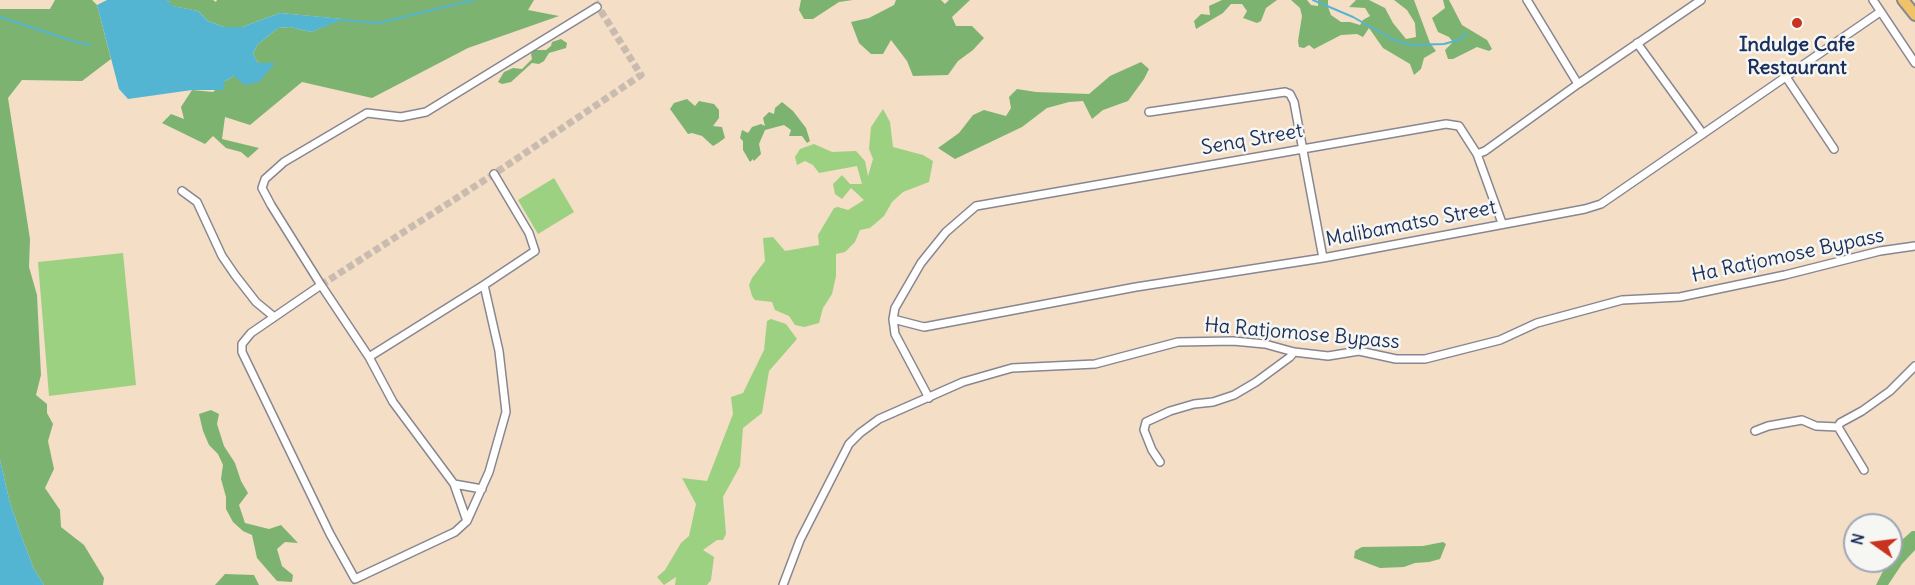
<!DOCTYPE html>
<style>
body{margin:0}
#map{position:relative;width:1915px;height:585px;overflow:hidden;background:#f4dec5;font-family:Delius,sans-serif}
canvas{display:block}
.north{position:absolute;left:1843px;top:513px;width:60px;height:60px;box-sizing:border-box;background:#f6f6f2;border:2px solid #9ea6b7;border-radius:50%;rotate:284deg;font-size:16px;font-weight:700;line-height:24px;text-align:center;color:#1b2f5e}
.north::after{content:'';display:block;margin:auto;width:21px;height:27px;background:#c8321e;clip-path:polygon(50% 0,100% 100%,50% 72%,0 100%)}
</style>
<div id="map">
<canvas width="1915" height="585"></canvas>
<div class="north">N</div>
</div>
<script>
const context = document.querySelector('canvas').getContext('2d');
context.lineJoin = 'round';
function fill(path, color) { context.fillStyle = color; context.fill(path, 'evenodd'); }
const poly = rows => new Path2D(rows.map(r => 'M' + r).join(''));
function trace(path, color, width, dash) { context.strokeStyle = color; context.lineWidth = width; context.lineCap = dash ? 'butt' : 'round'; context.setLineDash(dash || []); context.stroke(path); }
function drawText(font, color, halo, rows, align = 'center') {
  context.font = font + ' Delius,sans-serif'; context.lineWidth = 5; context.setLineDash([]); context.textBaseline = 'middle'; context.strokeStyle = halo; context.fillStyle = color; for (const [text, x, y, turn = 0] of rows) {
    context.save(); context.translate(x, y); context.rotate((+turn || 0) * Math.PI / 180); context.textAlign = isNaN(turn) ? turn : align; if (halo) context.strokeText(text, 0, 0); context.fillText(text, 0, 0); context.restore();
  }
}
fill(poly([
 [883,109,890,122,893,147,923,155,933,161,929,182,903,192,892,202,884,216,870,228,860,230,855,242,845,252,836,254,836,276,832,294,823,308,819,323,804,327,795,325,789,316,775,310,772,302,755,300,752,296,749,285,752,278,765,261,763,238,773,237,785,251,819,245,818,235,834,208,838,207,848,210,864,200,851,188,842,199,835,194,833,184,842,175,850,184,862,184,857,166,819,173,813,165,805,161,797,165,795,157,800,149,814,144,832,152,856,151,865,161,868,176,873,159,869,149,871,127],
 [554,178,574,212,538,234,518,200],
 [123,253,136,385,49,396,38,262],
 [771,319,786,324,797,339,769,371,762,413,743,428,740,466,723,497,726,534,723,540,717,540,703,550,714,557,711,580,707,585,675,585,676,577,664,585,657,577,665,570,681,543,689,536,696,504,682,478,707,481,733,414,731,397,743,393,764,350,767,321]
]), '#9cd182');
fill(poly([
 [55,0,92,0,97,5,111,59,82,81,22,80,8,98,30,239,29,267,37,295,41,375,36,395,47,404,47,413,53,424,48,441,54,469,45,488,60,510,61,527,84,545,104,578,103,585,44,585,34,569,24,543,10,503,0,460,0,9,50,9],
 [167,0,213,0,216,2,217,0,534,0,528,10,559,16,468,48,372,98,302,82,250,125,225,117,222,139,259,148,248,158,241,152,226,148,213,136,205,144,162,123,171,114,184,119,181,107,192,90,213,92,225,81,234,76,275,63,258,63,253,54,257,45,278,28,290,27,311,32,342,19,280,13,242,27,224,27,208,21,198,11,172,6],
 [801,0,853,0,839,2,813,19,804,19,799,10],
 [896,0,941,0,945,4,949,0,970,0,952,17,956,26,972,26,984,38,973,50,958,61,948,75,913,76,907,61,891,40,883,54,871,54,859,43,851,22,869,18,894,5],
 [1222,0,1277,0,1266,8,1261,21,1257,23,1243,18,1247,11,1242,4,1231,4,1223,13,1196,29,1194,21,1201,14,1210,15,1209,6],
 [1291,0,1307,0,1311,5,1318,6,1318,0,1328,0,1328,7,1331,15,1341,22,1350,22,1360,25,1363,20,1370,16,1365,8,1349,7,1356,0,1369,0,1385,8,1393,23,1406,39,1416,37,1415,23,1407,10,1394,0,1414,0,1430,43,1436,51,1424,58,1421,69,1414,75,1410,64,1383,48,1369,28,1363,37,1357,34,1341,35,1314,49,1309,45,1304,48,1299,47,1298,41,1302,16,1300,8],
 [1443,0,1449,0,1462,25,1487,40,1492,49,1489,51,1477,47,1453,59,1448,59,1445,50,1453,42,1449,37,1438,32,1432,18,1445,8],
 [561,39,567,43,566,48,549,53,544,61,539,64,532,63,511,82,502,84,498,82,504,72,513,68,522,69,532,59,531,54,534,50,546,50,551,46,552,42],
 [1141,62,1149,69,1144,79,1128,101,1103,110,1092,119,1083,101,1069,102,1047,108,1022,127,955,159,938,148,959,133,973,115,984,110,1006,116,1011,108,1009,97,1017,89,1036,92,1089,94,1110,76],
 [687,99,695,106,699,101,714,104,719,110,719,118,713,126,722,127,725,138,718,143,713,146,702,136,692,133,688,134,670,109,674,103],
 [782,102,793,111,806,128,810,141,807,143,802,136,789,136,791,130,784,125,765,130,759,144,761,154,754,161,753,159,750,162,743,150,743,141,740,138,742,130,748,133,752,127,761,124,765,126,763,118,769,112,774,114,775,108],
 [211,410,219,414,217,424,224,446,235,463,241,481,248,493,239,505,245,523,269,529,281,525,298,543,285,542,277,549,282,566,293,575,292,582,277,581,270,573,257,558,252,535,243,531,233,522,226,509,226,497,221,479,223,465,218,454,209,445,203,431,199,414],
 [1912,531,1915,531,1915,550,1902,564,1888,585,1876,585,1888,561,1891,561,1891,556,1903,539],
 [1443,542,1446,544,1440,559,1429,562,1415,563,1404,567,1380,568,1354,558,1355,551,1362,547,1423,546],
 [225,574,254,575,259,585,215,585]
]), '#7db370');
fill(poly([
 [107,0,167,0,173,6,198,11,208,21,224,27,242,27,280,13,344,19,311,32,290,27,278,28,257,45,253,54,258,63,275,63,259,82,245,85,234,76,225,81,223,90,192,90,128,99,119,89,97,5],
 [0,460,10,503,24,543,34,569,44,585,0,585]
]), '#54b5d2');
trace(poly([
 [1313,0,1353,17,1394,40,1411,45,1444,44,1462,39,1466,33],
 [0,17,76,42,90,45],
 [341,20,378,23,474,0]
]), '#54b5d2', 2);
trace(poly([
 [321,285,494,174,641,75,594,0]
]), '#c9bbb0', 7, [7, 3.5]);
const minor = poly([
 [1527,0,1578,84],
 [1873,0,1915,63],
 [1637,43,1703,134],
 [1786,77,1834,149],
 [1149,112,1285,92,1290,94,1294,102,1323,258],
 [1477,154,1502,223],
 [182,191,197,202,222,256,235,275,256,302,273,316],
 [321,285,369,357,393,402,454,484,467,521,455,532,355,579,330,534,242,352,242,344,251,333,321,285],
 [321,285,271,205,262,188,265,179,284,162,367,113,401,117,426,112,597,7],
 [893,319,924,327,1136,287,1323,258,1585,209,1601,204,1880,12],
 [369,357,484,285,535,251,529,233,494,174],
 [929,398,895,334,893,319,895,308,921,263,946,232,976,206,1446,124,1459,126,1477,154,1485,151,1578,84,1701,0],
 [1838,427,1864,470],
 [1755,431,1768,426,1802,420,1816,426,1838,427,1840,423,1862,411,1890,391,1915,366],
 [1160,462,1152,450,1144,430,1146,422,1170,411,1194,404,1213,402,1234,395,1256,382,1290,357,1294,352],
 [454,484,482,489],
 [467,521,489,472,506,412,499,351,484,285],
 [783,585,800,540,849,444,860,433,879,419,963,382,1012,368,1095,364,1178,342,1233,341,1265,344,1294,352,1328,356,1359,351,1396,359,1425,359,1500,340,1537,323,1622,300,1680,297,1785,275,1880,251,1915,246]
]);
const primary = poly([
 [1903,0,1915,15]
]);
trace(minor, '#888692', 10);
trace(primary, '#888692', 14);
trace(minor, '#fff', 7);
trace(primary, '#efc469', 10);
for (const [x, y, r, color] of [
 [1797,23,6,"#c8321e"]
]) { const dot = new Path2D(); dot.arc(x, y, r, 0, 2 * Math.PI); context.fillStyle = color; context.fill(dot); trace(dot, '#f6f6f2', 2); }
drawText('bold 20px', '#1b2f5e', '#f6f6f2', [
 ["Indulge Cafe",1797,45],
 ["Restaurant",1797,68]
]);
drawText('20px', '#1b2f5e', '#f6f6f2', [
 ["Senq Street",1252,140,-10],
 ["Malibamatso Street",1411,224,-11],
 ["Ha Ratjomose Bypass",1788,256,-12],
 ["Ha Ratjomose Bypass",1302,334,5]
]);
</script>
